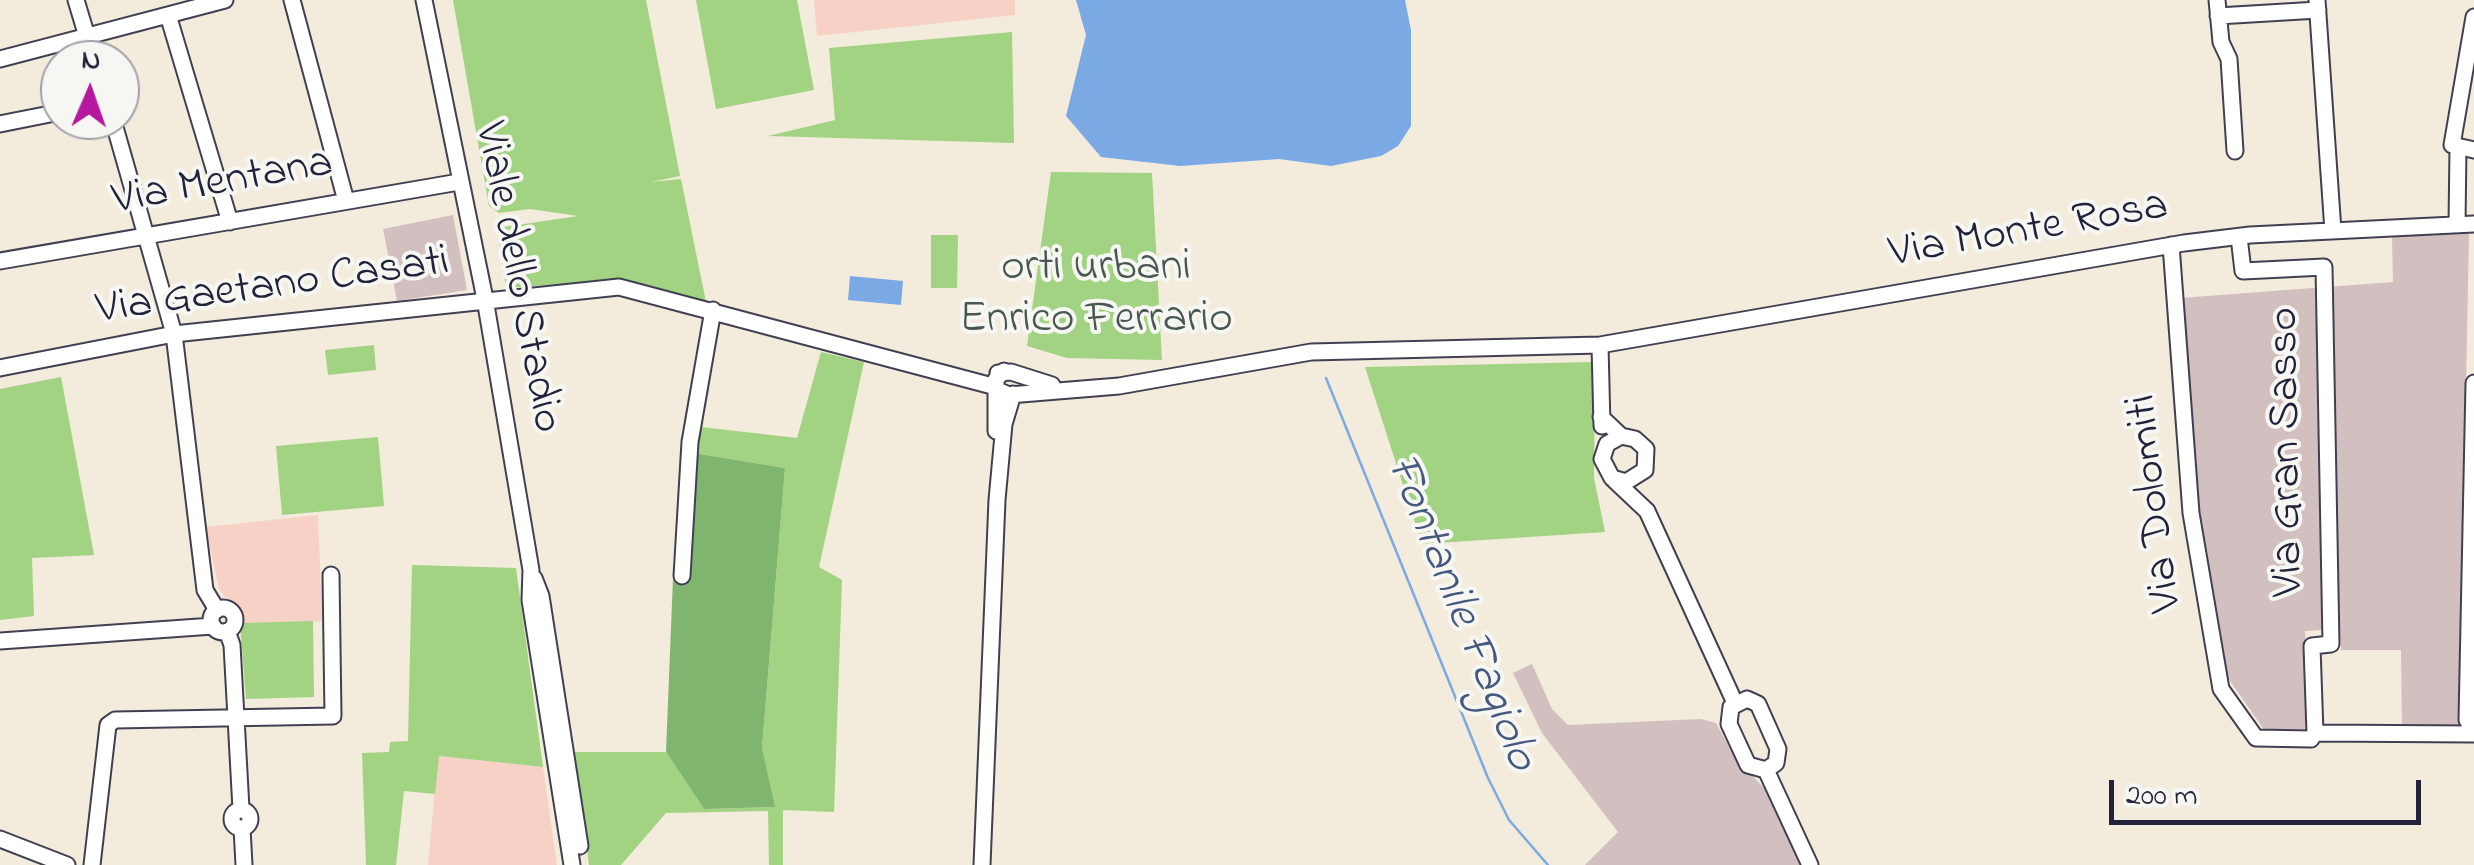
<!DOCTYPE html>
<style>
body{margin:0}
#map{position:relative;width:2474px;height:865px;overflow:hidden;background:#f3ebdb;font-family:"Indie Flower",sans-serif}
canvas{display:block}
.north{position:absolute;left:40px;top:40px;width:100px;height:100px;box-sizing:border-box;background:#f6f6f2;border:2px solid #a1a1a9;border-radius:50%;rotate:2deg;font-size:28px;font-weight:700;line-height:40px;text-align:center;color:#22223b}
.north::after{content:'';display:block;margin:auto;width:35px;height:45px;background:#b5179e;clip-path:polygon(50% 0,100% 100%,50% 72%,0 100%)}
.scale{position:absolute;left:2109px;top:780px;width:312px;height:45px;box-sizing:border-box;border:5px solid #22223b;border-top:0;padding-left:12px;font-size:30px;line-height:35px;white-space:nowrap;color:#22223b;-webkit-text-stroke:8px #f6f6f2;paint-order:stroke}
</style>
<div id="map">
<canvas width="2474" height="865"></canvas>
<div class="north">N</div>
<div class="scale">200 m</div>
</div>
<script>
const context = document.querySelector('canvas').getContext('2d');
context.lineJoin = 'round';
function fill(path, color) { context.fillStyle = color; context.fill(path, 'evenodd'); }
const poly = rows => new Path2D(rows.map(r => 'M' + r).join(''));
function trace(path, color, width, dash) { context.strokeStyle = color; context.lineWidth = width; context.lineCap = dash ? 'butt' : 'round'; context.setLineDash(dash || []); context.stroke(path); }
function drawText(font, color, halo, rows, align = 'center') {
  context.font = font + ' "Indie Flower",sans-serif'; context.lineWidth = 8; context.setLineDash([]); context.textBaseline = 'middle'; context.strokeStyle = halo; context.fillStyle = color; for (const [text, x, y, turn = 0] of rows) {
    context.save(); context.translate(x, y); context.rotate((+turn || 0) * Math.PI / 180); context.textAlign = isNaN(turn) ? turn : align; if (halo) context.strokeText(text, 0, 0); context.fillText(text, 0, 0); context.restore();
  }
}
fill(poly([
 [814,0,1015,0,1015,15,817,36],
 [318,515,322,621,240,623,237,609,219,590,206,527],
 [438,756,543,767,557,865,428,865]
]), '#f7d1c6');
fill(poly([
 [453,215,467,290,397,301,383,229],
 [2469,233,2459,731,2402,729,2401,650,2341,650,2340,629,2305,631,2309,737,2265,731,2228,678,2195,512,2180,298,2393,282,2392,236],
 [1532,664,1552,709,1568,725,1701,719,1716,723,1735,758,1768,792,1802,865,1585,865,1618,832,1542,733,1513,673]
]), '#d2bfbf');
fill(poly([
 [453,0,646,0,680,176,651,182,681,179,706,302,620,280,506,288,497,228,578,216,530,209,499,213,489,206],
 [696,0,797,0,814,90,716,109],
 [1012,32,1014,143,768,136,835,120,829,48],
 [1051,172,1152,173,1162,360,1067,358,1027,346],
 [931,235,958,235,957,288,931,288],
 [374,345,376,370,328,375,325,350],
 [821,352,864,362,819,567,842,580,834,812,783,810,783,865,769,865,768,811,666,813,621,865,589,865,574,752,666,752,704,809,774,807,762,748,785,468,694,453,701,427,797,438],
 [1595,362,1594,478,1605,532,1422,544,1365,367],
 [61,377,94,555,32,558,34,616,0,620,0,389],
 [378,437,384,506,282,515,276,446],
 [412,565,516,568,543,767,439,756,435,794,404,791,396,865,366,865,362,753,389,752,390,742,408,741],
 [313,621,314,697,246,699,240,623]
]), '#a1d382');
fill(poly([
 [694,453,785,468,762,748,775,807,704,809,666,752,673,578,690,577]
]), '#80b570');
fill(poly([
 [1076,0,1405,0,1411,30,1411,126,1398,146,1381,156,1331,166,1279,159,1180,166,1101,157,1066,116,1086,35],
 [850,276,903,281,901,305,848,300]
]), '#7aa9e4');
trace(poly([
 [1326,378,1488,778,1509,820,1548,865]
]), '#7aa9e4', 2.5);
const minor = poly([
 [76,0,94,60],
 [292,0,346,201],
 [424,0,485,299,531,570,530,600,572,865],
 [2217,0,2221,42,2229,59,2235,151],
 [2317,0,2333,231],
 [168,15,230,222],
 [2218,16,2318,10],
 [2474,17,2452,145,2474,150],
 [0,59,225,0],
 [113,120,174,334,205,590,217,610],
 [0,124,60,112],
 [2457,225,2458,146],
 [2239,237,2243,271,2324,267,2331,644,2312,646,2315,733],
 [2171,245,2191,513,2221,689,2256,738,2311,739,2315,733,2474,734],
 [0,261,459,182],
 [1600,345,1602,426],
 [0,368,174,334,619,287,996,387],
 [998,373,1011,372,1052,385],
 [2474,383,2467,720,2474,733],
 [997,390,1009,395,1119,386,1311,352,1600,345,2184,243,2250,235,2474,224],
 [1601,417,1621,436,1635,439,1646,449,1645,470,1626,482,1612,478,1602,459,1607,444,1621,436],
 [996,431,996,379,1004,371],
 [1612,478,1647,511,1735,703],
 [682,576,690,442,713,310],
 [534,578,541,596,580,846],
 '211 620a12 12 0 1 1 24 0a12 12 0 1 1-24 0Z',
 [227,631,232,645,241,809],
 [0,641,213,626],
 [1747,699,1758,704,1778,749,1776,763,1766,770,1748,765,1729,724,1731,707,1747,699],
 [1766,770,1810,865],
 '232 819a9 9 0 1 1 18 0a9 9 0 1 1-18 0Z',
 [242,828,244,865],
 [0,839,67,865],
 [92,865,108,725,115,720,333,716,331,575],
 [982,865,997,500,1004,424,1013,394]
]);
trace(minor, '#414053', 19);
trace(minor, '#fff', 15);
drawText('45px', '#22223b', '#f6f6f2', [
 ["Via Mentana",223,185,-10],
 ["Via Monte Rosa",2029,233,-10],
 ["Viale dello Stadio",515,278,79],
 ["Via Gaetano Casati",273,289,-8],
 ["Via Gran Sasso",2290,452,-91],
 ["Via Dolomiti",2158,503,-97]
]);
drawText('45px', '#485750', '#f6f6f2', [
 ["orti urbani",1096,271],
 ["Enrico Ferrario",1096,323]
]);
drawText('italic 48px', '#45587f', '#f6f6f2', [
 ["Fontanile Fagiolo",1458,614,68]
]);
</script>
